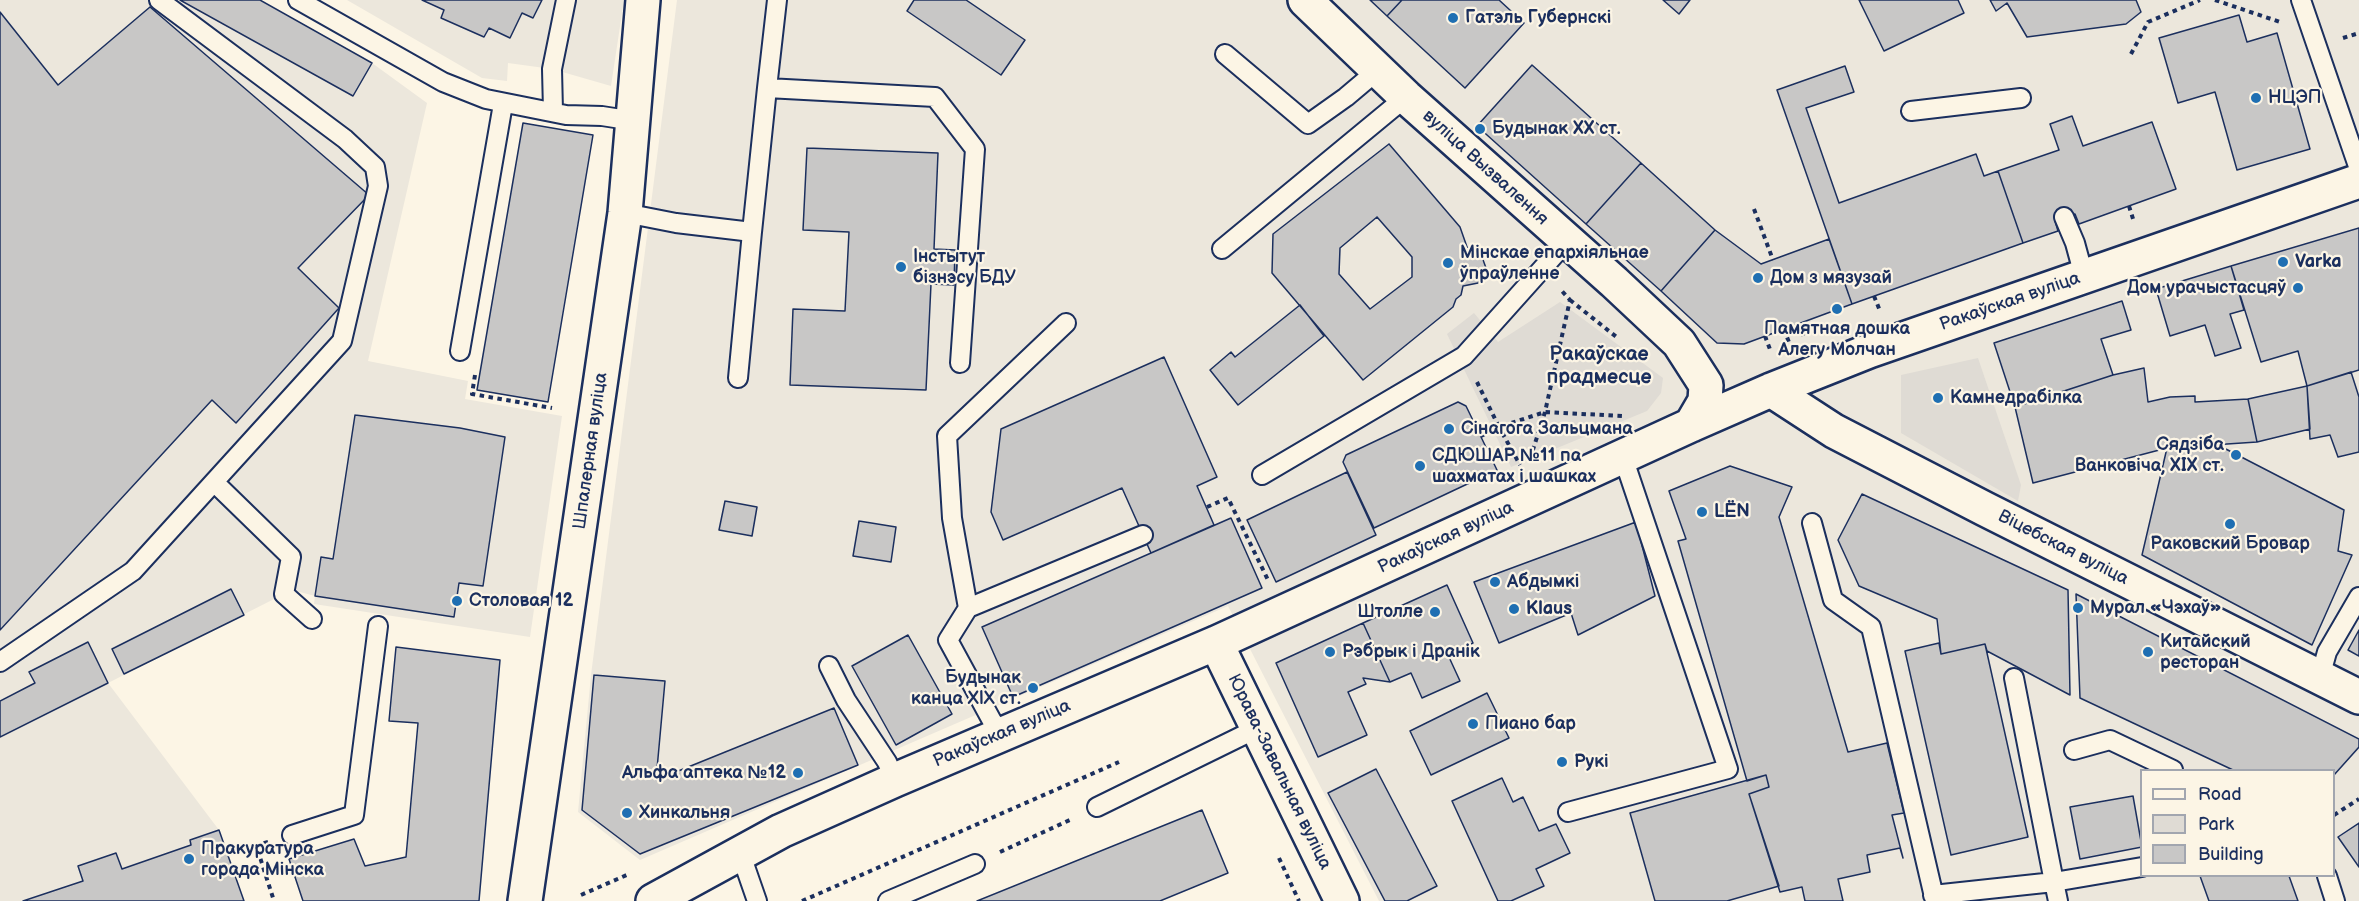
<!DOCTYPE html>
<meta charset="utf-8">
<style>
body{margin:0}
#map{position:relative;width:2359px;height:901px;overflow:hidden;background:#fcf5e5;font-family:"Balsamiq Sans",sans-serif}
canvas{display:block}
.legend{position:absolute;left:2140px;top:769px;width:195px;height:108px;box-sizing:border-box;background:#fcf5e5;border:2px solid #a2a6af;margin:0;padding:8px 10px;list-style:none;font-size:18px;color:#1b2f5e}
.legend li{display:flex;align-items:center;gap:12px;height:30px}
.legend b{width:30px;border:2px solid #a2a6af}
</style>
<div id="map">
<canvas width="2359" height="901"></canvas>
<ul class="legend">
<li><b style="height:8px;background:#fcf5e5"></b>Road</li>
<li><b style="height:16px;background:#dfdbd4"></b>Park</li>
<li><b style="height:16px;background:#c8c7c6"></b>Building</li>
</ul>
</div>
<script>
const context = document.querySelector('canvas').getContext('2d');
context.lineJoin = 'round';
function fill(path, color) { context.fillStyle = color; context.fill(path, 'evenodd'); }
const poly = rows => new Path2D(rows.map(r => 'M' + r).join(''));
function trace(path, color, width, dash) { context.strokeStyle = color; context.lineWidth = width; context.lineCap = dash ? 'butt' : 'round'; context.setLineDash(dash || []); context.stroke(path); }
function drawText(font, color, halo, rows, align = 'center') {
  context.font = font + ' "Balsamiq Sans",sans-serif'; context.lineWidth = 4.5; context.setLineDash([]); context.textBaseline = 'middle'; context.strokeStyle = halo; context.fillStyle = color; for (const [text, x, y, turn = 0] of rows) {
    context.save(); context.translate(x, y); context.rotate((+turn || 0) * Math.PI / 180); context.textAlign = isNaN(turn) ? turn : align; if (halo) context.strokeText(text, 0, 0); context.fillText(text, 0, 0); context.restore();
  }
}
fill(poly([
 [0,0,260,0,372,63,427,103,368,361,468,381,465,399,562,416,530,637,314,604,315,596,300,592,284,594,108,683,219,830,244,901,0,901],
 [347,0,624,0,611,86,552,69,508,63,507,81,482,78],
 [677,0,2359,0,2359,901,1379,901,1228,606,640,860,578,812,591,675],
 [2142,770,2334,770,2334,876,2142,876]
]), '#ece7dc');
fill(poly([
 [1560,302,1663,378,1661,393,1647,411,1511,467,1447,334,1474,313,1498,342],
 [1978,358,2021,485,2018,501,1901,433,1901,375]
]), '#dfdbd4');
const building = poly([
 [180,0,260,0,372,63,353,96,180,0],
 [422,0,542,0,533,18,522,13,510,38,489,28,484,37,441,18,444,10,422,0],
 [914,0,966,0,1025,40,1001,75,907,11,914,0],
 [1370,0,1402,0,1387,16,1370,0],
 [1402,0,1499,0,1524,23,1465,88,1387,16,1402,0],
 [1663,0,1690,0,1679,14,1663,0],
 [1859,0,1958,0,1964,13,1884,51,1859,0],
 [1990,0,2136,0,2141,12,2126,24,2027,37,2007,3,1996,11,1990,0],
 [150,7,369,195,298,268,339,308,236,423,212,400,0,630,0,12,58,85,150,7],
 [2239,15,2247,42,2277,33,2310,149,2237,170,2215,92,2178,103,2159,38,2239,15],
 [1532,65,1641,163,1586,224,1477,126,1532,65],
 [1845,66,1854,92,1806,108,1839,203,1976,154,1984,176,1998,171,2023,243,1852,304,1777,90,1845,66],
 [2072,116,2083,146,2152,122,2176,189,2079,224,2075,214,2064,217,2055,221,2058,231,2023,243,1998,171,2059,150,2050,124,2072,116],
 [523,123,593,135,548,402,477,390,523,123],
 [1389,144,1460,227,1467,247,1482,257,1486,268,1478,283,1463,286,1461,295,1456,299,1453,307,1363,380,1272,273,1273,234,1389,144],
 [1377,217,1412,257,1412,277,1370,309,1339,274,1340,248,1377,217],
 [807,148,938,153,934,249,955,250,954,285,931,284,926,390,790,385,793,309,845,311,849,232,803,230,807,148],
 [1641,163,1715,230,1661,291,1586,224,1641,163],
 [2359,228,2359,370,2307,386,2298,351,2261,362,2231,266,2359,228],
 [1715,230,1761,264,1829,239,1852,304,1744,344,1717,343,1661,291,1715,230],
 [2231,266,2244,310,2230,314,2241,348,2215,356,2205,325,2170,336,2156,289,2231,266],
 [2122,301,2131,330,2101,339,2113,375,2015,407,1994,343,2122,301],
 [1300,305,1324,336,1238,405,1210,370,1231,352,1235,357,1300,305],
 [1164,357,1217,477,1197,486,1214,525,1151,553,1122,488,1003,540,991,512,1001,429,1164,357],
 [2144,368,2148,402,2170,397,2195,396,2195,402,2248,399,2257,442,2167,448,2033,483,2015,407,2113,375,2144,368],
 [2351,372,2359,397,2359,452,2338,457,2330,435,2310,439,2307,386,2351,372],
 [2307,386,2310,429,2257,442,2248,399,2307,386],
 [1458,402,1466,406,1497,470,1374,528,1343,462,1346,455,1458,402],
 [355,415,460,428,505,437,483,586,459,583,454,617,315,596,321,557,333,559,355,415],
 [2220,446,2344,510,2338,551,2352,555,2312,645,2142,555,2167,448,2220,446],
 [1730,466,1792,487,1779,517,1848,752,1887,743,1904,813,1892,815,1903,858,1900,848,1867,855,1870,872,1838,879,1843,901,1805,901,1802,887,1780,892,1749,794,1769,787,1766,775,1747,781,1678,541,1686,539,1669,491,1730,466],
 [1347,472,1376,535,1276,582,1247,520,1347,472],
 [1862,494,2068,590,2070,695,1987,651,1985,644,1941,654,1937,619,1859,586,1838,540,1862,494],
 [725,501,757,507,752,536,719,530,725,501],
 [1231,518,1262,588,1013,697,982,627,1231,518],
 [859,521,896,527,891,562,853,556,859,521],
 [1636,522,1655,596,1578,635,1571,613,1499,643,1474,582,1636,522],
 [1447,585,1473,643,1448,655,1460,681,1422,698,1411,673,1390,682,1363,623,1447,585],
 [231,589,244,615,124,674,112,649,231,589],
 [2076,594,2359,739,2359,747,2334,775,2334,770,2233,770,2080,698,2076,594],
 [1363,623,1390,682,1363,678,1366,684,1348,692,1367,735,1318,757,1276,663,1363,623],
 [2359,630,2359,656,2348,650,2359,630],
 [908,635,952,714,896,745,852,666,908,635],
 [88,642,108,683,0,737,0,701,35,683,29,672,88,642],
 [1939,643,1941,654,1985,644,2028,837,1951,855,1905,651,1939,643],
 [396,647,500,660,479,901,303,901,289,859,354,839,365,866,406,857,418,723,389,721,396,647],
 [594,675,665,681,656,780,834,708,858,765,640,854,582,810,594,675],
 [1487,693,1509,738,1431,775,1410,731,1487,693],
 [1376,769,1437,886,1407,901,1385,901,1328,793,1376,769],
 [1766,775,1769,787,1749,794,1779,886,1727,901,1655,901,1630,813,1766,775],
 [1502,778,1513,802,1523,797,1539,831,1556,824,1570,853,1536,869,1544,886,1511,901,1498,901,1452,801,1502,778],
 [2133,796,2142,847,2080,859,2070,807,2133,796],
 [1202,810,1228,873,1160,901,977,901,1202,810],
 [2359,823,2359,867,2338,837,2359,823],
 [219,830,244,901,23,901,83,881,78,866,116,853,122,869,191,845,190,840,219,830],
 [2200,876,2289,876,2298,901,2209,901,2200,876]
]);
fill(building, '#c8c7c6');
trace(building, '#1b2f5e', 1.5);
const lane = poly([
 [298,0,443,82,486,99,566,115,602,116,634,121],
 [2301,0,2359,169],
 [1225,54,1308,124,1346,97,1378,70],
 [767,88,777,0],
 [553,111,552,69,566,0],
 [1911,111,2021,98],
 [625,213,676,223,752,232,767,88,935,97,975,149,960,363],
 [2064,217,2075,243,2084,276],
 [1222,249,1406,97],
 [460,351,503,104],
 [738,378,752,232],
 [1262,475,1464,356,1567,241],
 [214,482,291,557,284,594,312,619],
 [1812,523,1833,600,1871,627,1935,901],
 [968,608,1143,535],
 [0,662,133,571,342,341,378,186,375,167,345,139,159,0],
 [829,666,846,700,887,762,895,780],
 [2320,677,2327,652,2359,597],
 [1003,734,992,721,948,640,968,608,952,518,947,436,1066,323],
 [2074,750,2110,740,2173,770],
 [1097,807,1256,729],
 [1568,812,1728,769,1623,457],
 [292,835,354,815,378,626],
 [740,852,757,901],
 [2327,876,2335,901],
 [1933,895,2054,882,2014,678],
 [888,901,975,864],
 [2058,901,2054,882,2142,867]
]);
const street = poly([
 [1305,0,1406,97,1614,282,1679,343,1706,385,1705,401,1691,425],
 [1771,390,1834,431,1985,509,2359,697],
 [1216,643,1342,901],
 [525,901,625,213,643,0],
 [653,901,781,831,895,780,1216,643,1691,425,1771,390,1869,351,2359,181]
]);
trace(lane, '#1b2f5e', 22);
trace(street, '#1b2f5e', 38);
trace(poly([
 [2215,0,2280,22],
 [2343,38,2359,33],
 [2131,54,2148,22,2200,0],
 [2129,206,2134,222],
 [1754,209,1773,260],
 [1874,296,1880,311],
 [1570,300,1619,339],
 [1799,323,1805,340],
 [1784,329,1790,345],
 [1765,336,1771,352],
 [475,375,472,394,552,408],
 [1477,382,1499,427,1545,412,1622,416],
 [1481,436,1499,427,1520,465],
 [1530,459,1545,412,1570,300,1561,290],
 [1207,507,1228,498,1269,582],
 [2334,815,2359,799],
 [268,842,256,845,274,901],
 [1000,852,1072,819],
 [1279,858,1299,901],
 [581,895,629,874],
 [802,901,1119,762]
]), '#1b2f5e', 4, [4.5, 4.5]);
trace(lane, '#fcf5e5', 18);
trace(street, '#fcf5e5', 33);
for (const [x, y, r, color] of [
 [1453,18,6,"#1f6fb2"],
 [2256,98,6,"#1f6fb2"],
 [1480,129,6,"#1f6fb2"],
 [2283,262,6,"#1f6fb2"],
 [1448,263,6,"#1f6fb2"],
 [901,267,6,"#1f6fb2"],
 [1758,278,6,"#1f6fb2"],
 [2298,288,6,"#1f6fb2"],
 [1837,309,6,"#1f6fb2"],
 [1938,398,6,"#1f6fb2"],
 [1449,429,6,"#1f6fb2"],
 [2236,455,6,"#1f6fb2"],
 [1420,466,6,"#1f6fb2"],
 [1702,512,6,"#1f6fb2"],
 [2230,524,6,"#1f6fb2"],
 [1495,582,6,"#1f6fb2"],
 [457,601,6,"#1f6fb2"],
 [2078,608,6,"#1f6fb2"],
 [1514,609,6,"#1f6fb2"],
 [1435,612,6,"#1f6fb2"],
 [1330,652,6,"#1f6fb2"],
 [2148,652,6,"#1f6fb2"],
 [1033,688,6,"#1f6fb2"],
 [1473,724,6,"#1f6fb2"],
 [1562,762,6,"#1f6fb2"],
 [798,773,6,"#1f6fb2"],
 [627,813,6,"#1f6fb2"],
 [189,859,6,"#1f6fb2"]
]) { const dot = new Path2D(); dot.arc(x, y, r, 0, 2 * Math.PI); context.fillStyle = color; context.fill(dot); trace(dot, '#fcf5e5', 2); }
drawText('bold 18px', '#1b2f5e', '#fcf5e5', [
 ["Гатэль Губернскі",1465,18],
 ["НЦЭП",2268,98],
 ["Будынак XX ст.",1492,129],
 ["Мінскае епархіяльнае",1460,253],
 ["ўпраўленне",1460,274],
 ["Інстытут",913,257],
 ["бізнэсу БДУ",913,278],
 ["Varka",2295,262],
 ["Дом з мязузай",1770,278],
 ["Дом урачыстасцяў",2286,288,"right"],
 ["Памятная дошка",1837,329,"center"],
 ["Алегу Молчан",1837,350,"center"],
 ["Камнедрабілка",1950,398],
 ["Сінагога Зальцмана",1461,429],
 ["Сядзіба",2224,445,"right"],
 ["Ванковіча, XIX ст.",2224,466,"right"],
 ["СДЮШАР №11 па",1432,456],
 ["шахматах і шашках",1432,477],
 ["LЁN",1714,512],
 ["Раковский Бровар",2230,544,"center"],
 ["Абдымкі",1507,582],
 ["Столовая 12",469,601],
 ["Мурал «Чэхаў»",2090,608],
 ["Klaus",1526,609],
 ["Штолле",1423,612,"right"],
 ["Китайский",2160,642],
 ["ресторан",2160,663],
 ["Рэбрык і Дранiк",1342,652],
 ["Будынак",1021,678,"right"],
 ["канца ХІХ ст.",1021,699,"right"],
 ["Пиано бар",1485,724],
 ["Рукі",1574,762],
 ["Альфа аптека №12",786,773,"right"],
 ["Хинкальня",639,813],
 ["Пракуратура",201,849],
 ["горада Мінска",201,870]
], 'left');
drawText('18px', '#1b2f5e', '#fcf5e5', [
 ["вуліца Вызвалення",1485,168,42],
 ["Ракаўская вуліца",2010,302,-19],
 ["Шпалерная вуліца",591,451,-82],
 ["Ракаўская вуліца",1446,538,-25],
 ["Віцебская вуліца",2063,548,27],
 ["Ракаўская вуліца",1002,734,-23],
 ["Юрава-Завальная вуліца",1279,772,64]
]);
drawText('bold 20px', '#1b2f5e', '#fcf5e5', [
 ["Ракаўскае",1599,355],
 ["прадмесце",1599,378]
]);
</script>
